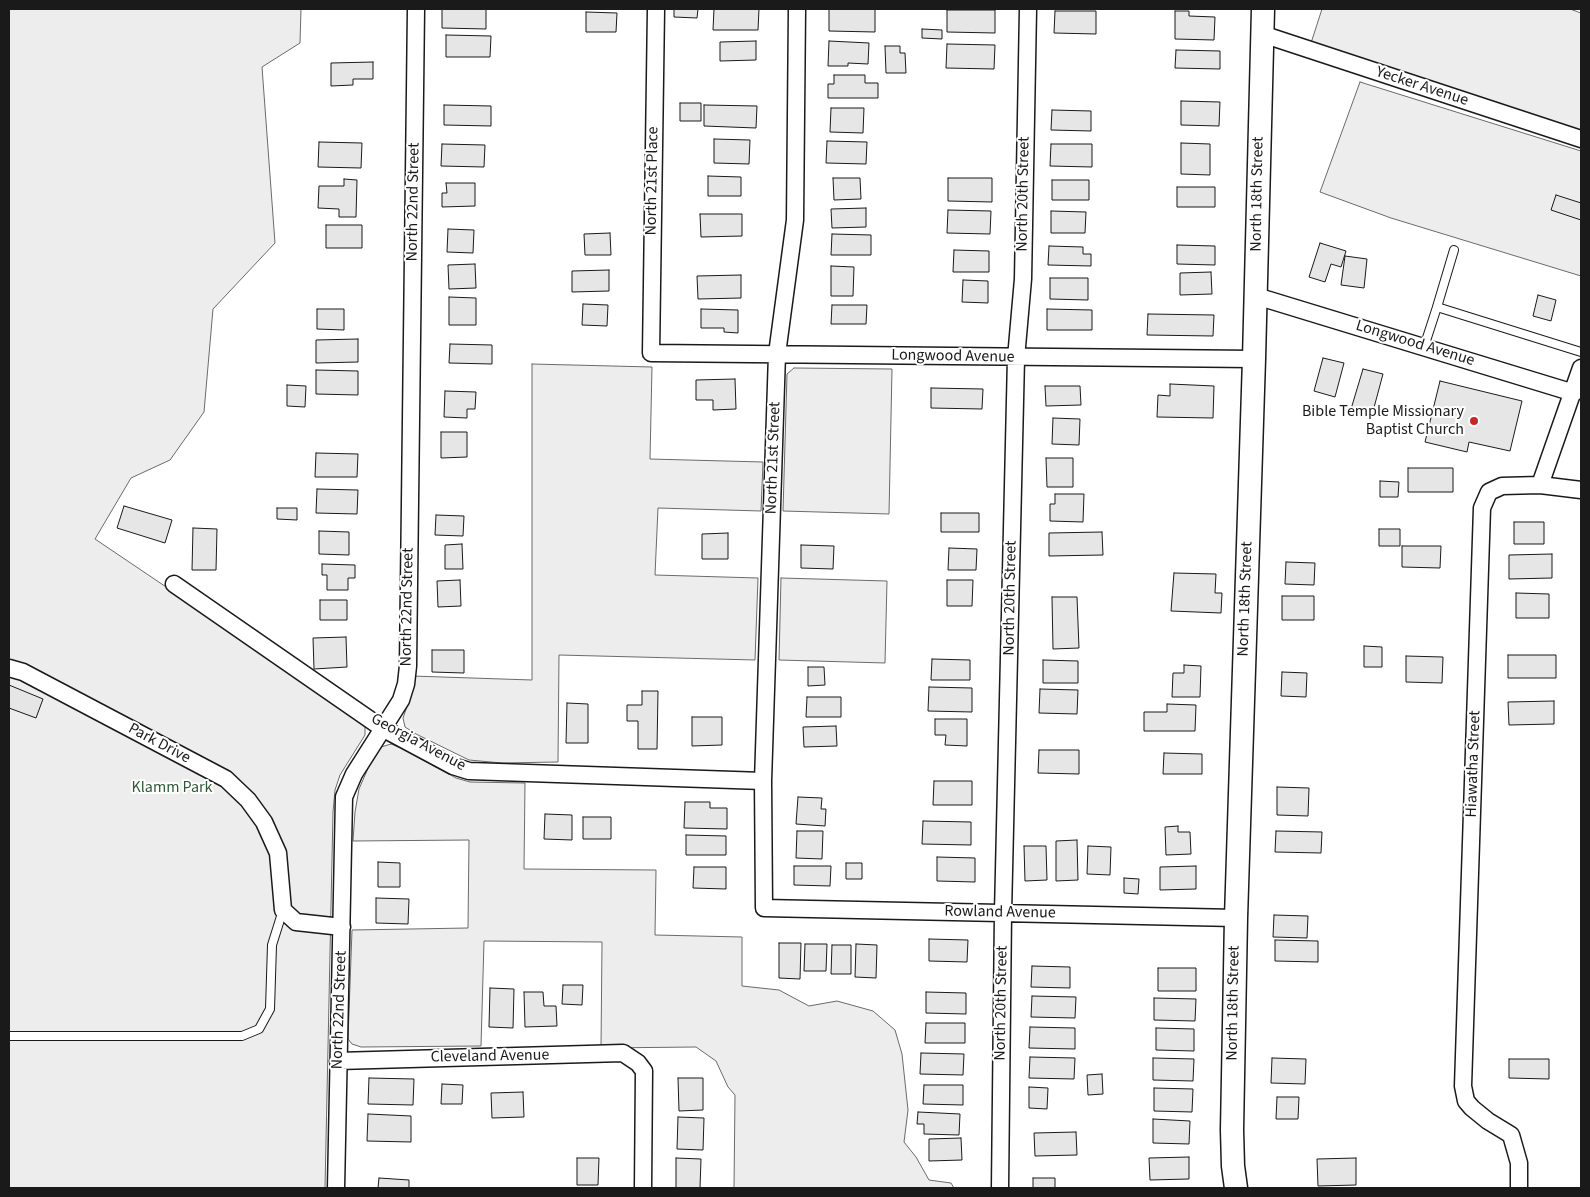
<!DOCTYPE html>
<style>
body{margin:0}
#map{position:relative;width:1590px;height:1197px;overflow:hidden;background:#fff;font-family:"Source Sans 3",sans-serif}
canvas{display:block}
.frame{position:absolute;inset:0;border:10px solid #1a1a1a;pointer-events:none}
</style>
<div id="map">
<canvas width="1590" height="1197"></canvas>
<div class="frame"></div>
</div>
<script>
const context = document.querySelector('canvas').getContext('2d');
context.lineJoin = 'round';
function fill(path, color) { context.fillStyle = color; context.fill(path, 'evenodd'); }
const poly = rows => new Path2D(rows.map(r => 'M' + r).join(''));
function trace(path, color, width, dash) { context.strokeStyle = color; context.lineWidth = width; context.lineCap = dash ? 'butt' : 'round'; context.setLineDash(dash || []); context.stroke(path); }
function drawText(font, color, halo, rows, align = 'center') {
  context.font = font + ' "Source Sans 3",sans-serif'; context.lineWidth = 4; context.setLineDash([]); context.textBaseline = 'middle'; context.strokeStyle = halo; context.fillStyle = color; for (const [text, x, y, turn = 0] of rows) {
    context.save(); context.translate(x, y); context.rotate((+turn || 0) * Math.PI / 180); context.textAlign = isNaN(turn) ? turn : align; if (halo) context.strokeText(text, 0, 0); context.fillText(text, 0, 0); context.restore();
  }
}
const green = poly([
 [9,9,301,9,300,43,262,67,275,243,213,309,204,412,170,460,131,478,95,539,359,717,365,727,365,735,340,775,335,790,333,812,325,1188,9,1188,9,9],
 [1322,9,1570,9,1581,13,1581,131,1311,43,1322,9],
 [1360,82,1581,151,1581,276,1391,218,1320,192,1360,82],
 [532,364,652,367,650,459,763,462,761,511,658,508,655,575,758,578,755,660,559,655,558,762,502,763,469,760,416,734,405,727,403,718,412,692,412,676,532,680,532,364],
 [794,368,892,369,889,514,783,511,787,374,794,368],
 [781,578,887,581,885,663,779,660,781,578],
 [391,744,401,748,456,778,470,782,525,783,524,869,656,870,655,935,742,937,742,986,779,990,809,1006,837,1001,873,1011,895,1030,902,1054,908,1110,904,1142,916,1157,929,1180,951,1183,954,1188,734,1188,735,1095,728,1087,716,1061,696,1047,601,1048,602,942,484,941,481,1046,361,1047,352,1044,348,1039,352,930,468,928,469,840,353,841,355,812,359,789,369,766,381,747,391,744]
]);
fill(green, '#ededed');
trace(green, '#6a6a6a', 1);
const building = poly([
 [442,9,486,9,486,29,442,28,442,9],
 [674,9,698,9,697,18,674,17,674,9],
 [714,9,759,9,758,30,713,30,714,9],
 [829,9,875,9,875,32,829,31,829,9],
 [947,10,995,10,995,33,947,32,947,10],
 [1055,11,1096,11,1096,34,1054,33,1055,11],
 [1175,11,1189,11,1189,16,1215,17,1214,40,1175,39,1175,11],
 [586,12,617,13,616,32,586,32,586,12],
 [922,29,942,30,942,39,922,38,922,29],
 [446,35,491,36,490,57,446,57,446,35],
 [756,41,756,60,720,61,720,42,756,41],
 [829,41,869,43,868,64,848,63,848,66,828,66,829,41],
 [947,44,995,45,994,69,946,68,947,44],
 [885,46,900,46,900,53,905,53,906,73,886,73,885,46],
 [1176,50,1220,51,1220,69,1175,68,1176,50],
 [373,62,373,79,353,79,353,85,331,86,331,63,373,62],
 [834,75,865,75,865,83,878,83,878,98,828,98,828,84,834,84,834,75],
 [1181,101,1220,102,1219,126,1181,125,1181,101],
 [680,103,701,103,701,121,680,121,680,103],
 [444,105,491,106,491,126,444,125,444,105],
 [704,105,757,106,756,128,704,126,704,105],
 [831,108,864,108,863,133,830,132,831,108],
 [1052,110,1091,111,1091,131,1051,130,1052,110],
 [714,139,750,140,749,164,714,163,714,139],
 [827,141,867,142,866,164,826,163,827,141],
 [319,142,362,143,361,168,318,167,319,142],
 [1181,143,1210,144,1210,175,1181,174,1181,143],
 [442,144,485,145,484,167,441,166,442,144],
 [1051,144,1092,144,1092,167,1050,166,1051,144],
 [708,176,741,177,741,196,708,196,708,176],
 [833,178,860,178,861,199,834,200,833,178],
 [948,178,992,178,992,202,948,201,948,178],
 [344,179,357,180,356,217,339,217,339,209,318,208,319,186,344,186,344,179],
 [1052,180,1089,180,1089,200,1052,200,1052,180],
 [446,183,475,183,475,206,442,207,442,193,447,193,446,183],
 [1177,187,1215,187,1215,207,1177,207,1177,187],
 [1556,195,1581,203,1581,220,1551,210,1556,195],
 [866,208,866,227,832,228,831,209,866,208],
 [948,210,991,211,990,234,947,233,948,210],
 [1051,211,1086,212,1085,233,1051,233,1051,211],
 [700,214,742,214,742,236,701,237,700,214],
 [326,225,362,225,362,248,326,248,326,225],
 [448,229,474,230,473,253,447,252,448,229],
 [610,233,611,255,585,255,584,234,610,233],
 [832,234,871,235,871,255,831,255,832,234],
 [1320,243,1346,251,1341,267,1331,264,1325,282,1309,277,1320,243],
 [1177,245,1215,246,1215,265,1177,264,1177,245],
 [1049,246,1083,247,1083,254,1091,254,1091,266,1048,265,1049,246],
 [954,250,989,251,989,272,953,272,954,250],
 [1345,256,1367,259,1364,288,1341,285,1345,256],
 [475,264,476,288,449,289,448,265,475,264],
 [831,266,854,267,853,296,831,296,831,266],
 [609,270,609,291,572,292,572,271,609,270],
 [1211,272,1212,294,1180,295,1180,273,1211,272],
 [741,275,741,298,698,299,697,276,741,275],
 [1050,278,1088,278,1088,300,1050,299,1050,278],
 [963,280,988,281,988,303,962,302,963,280],
 [1538,295,1556,300,1551,321,1533,316,1538,295],
 [449,297,476,298,476,325,449,325,449,297],
 [583,304,608,305,607,326,582,325,583,304],
 [832,305,867,305,866,324,831,324,832,305],
 [317,309,344,309,344,330,317,329,317,309],
 [701,309,738,310,738,333,724,332,724,328,701,328,701,309],
 [1047,309,1092,310,1092,330,1047,330,1047,309],
 [1148,314,1214,315,1213,336,1147,335,1148,314],
 [358,339,358,362,316,363,316,340,358,339],
 [450,344,492,345,492,364,449,363,450,344],
 [1323,358,1344,363,1335,397,1314,391,1323,358],
 [1363,369,1383,374,1372,415,1351,409,1363,369],
 [316,370,358,371,358,395,316,394,316,370],
 [735,379,736,409,713,410,713,400,696,400,696,380,735,379],
 [1440,381,1522,401,1510,451,1469,442,1467,452,1425,442,1440,381],
 [1170,384,1214,386,1213,418,1157,417,1158,395,1170,396,1170,384],
 [287,385,306,386,305,407,287,406,287,385],
 [1045,386,1080,386,1081,405,1046,406,1045,386],
 [931,388,983,389,982,409,931,408,931,388],
 [445,391,476,392,475,409,467,409,467,418,444,417,445,391],
 [1053,418,1080,419,1079,445,1052,444,1053,418],
 [441,432,467,432,467,457,441,458,441,432],
 [316,453,358,454,357,477,315,477,316,453],
 [1046,458,1073,458,1073,487,1047,487,1046,458],
 [1408,468,1453,468,1453,492,1408,492,1408,468],
 [1380,481,1399,482,1398,497,1380,497,1380,481],
 [317,489,358,490,357,514,316,513,317,489],
 [1055,494,1084,494,1083,522,1050,521,1050,504,1055,504,1055,494],
 [124,506,172,520,165,543,117,528,124,506],
 [277,508,297,508,297,520,277,519,277,508],
 [941,513,979,513,979,532,941,532,941,513],
 [436,515,464,516,463,536,435,535,436,515],
 [1514,522,1544,522,1544,544,1514,544,1514,522],
 [193,528,217,529,216,570,192,570,193,528],
 [1379,529,1400,529,1400,546,1379,546,1379,529],
 [319,531,349,532,349,555,319,554,319,531],
 [1102,532,1103,555,1049,556,1049,533,1102,532],
 [728,533,728,559,702,559,702,534,728,533],
 [462,544,463,569,445,569,445,545,462,544],
 [801,545,834,546,833,569,801,568,801,545],
 [1402,546,1441,546,1440,568,1402,567,1402,546],
 [949,548,977,549,976,570,948,570,949,548],
 [1552,554,1552,578,1509,579,1509,555,1552,554],
 [1286,562,1315,563,1314,585,1285,584,1286,562],
 [322,564,355,565,355,578,348,578,348,590,327,590,327,575,322,575,322,564],
 [1174,573,1216,574,1215,593,1222,593,1221,613,1171,611,1174,573],
 [460,580,461,606,438,607,437,581,460,580],
 [947,580,973,580,972,606,947,606,947,580],
 [1516,593,1549,594,1549,618,1516,618,1516,593],
 [1282,596,1314,596,1314,620,1282,620,1282,596],
 [1052,597,1077,597,1079,648,1053,649,1052,597],
 [320,600,347,600,347,620,320,620,320,600],
 [346,637,347,667,314,669,313,638,346,637],
 [1364,646,1382,647,1382,667,1364,667,1364,646],
 [432,650,464,650,464,673,432,672,432,650],
 [1508,655,1556,655,1556,678,1508,678,1508,655],
 [1406,656,1443,657,1442,683,1406,682,1406,656],
 [932,659,970,660,970,680,931,680,932,659],
 [1043,660,1078,661,1078,683,1043,683,1043,660],
 [1184,665,1201,666,1200,697,1172,697,1173,673,1184,673,1184,665],
 [808,667,824,667,825,685,808,686,808,667],
 [1282,672,1307,673,1306,697,1281,696,1282,672],
 [9,685,43,699,36,718,9,708,9,685],
 [929,687,972,688,972,712,928,711,929,687],
 [1040,689,1078,690,1077,714,1039,713,1040,689],
 [642,691,658,691,657,749,638,749,638,721,627,721,627,705,642,705,642,691],
 [807,697,841,697,841,717,806,717,807,697],
 [1554,701,1554,724,1509,725,1508,702,1554,701],
 [567,703,588,704,588,743,566,743,567,703],
 [1167,704,1196,705,1195,731,1144,731,1144,712,1167,712,1167,704],
 [692,717,722,717,722,745,692,746,692,717],
 [935,719,967,719,967,746,945,745,946,735,935,735,935,719],
 [836,726,837,746,804,747,803,727,836,726],
 [1039,750,1079,750,1079,774,1038,773,1039,750],
 [1164,753,1202,754,1202,774,1163,774,1164,753],
 [934,781,972,781,972,805,933,805,934,781],
 [1277,787,1309,788,1308,816,1277,815,1277,787],
 [798,797,822,798,821,809,826,809,825,826,796,824,798,797],
 [685,802,710,802,710,808,727,808,727,829,684,828,685,802],
 [545,814,572,815,572,840,544,839,545,814],
 [583,817,611,817,611,839,583,839,583,817],
 [923,821,971,822,971,845,922,844,923,821],
 [1178,826,1178,832,1190,832,1191,854,1166,855,1165,827,1178,826],
 [797,831,823,831,822,859,796,858,797,831],
 [1276,831,1322,832,1321,853,1275,852,1276,831],
 [686,835,726,836,726,855,686,855,686,835],
 [1077,840,1078,880,1056,881,1056,841,1077,840],
 [1024,846,1046,846,1047,880,1025,881,1024,846],
 [1088,846,1111,847,1110,875,1087,874,1088,846],
 [937,857,975,858,975,882,937,881,937,857],
 [378,862,400,863,400,887,378,887,378,862],
 [846,863,862,863,862,879,846,879,846,863],
 [794,866,831,866,830,886,794,885,794,866],
 [1196,866,1196,889,1160,890,1160,867,1196,866],
 [694,867,726,867,726,889,693,888,694,867],
 [1124,878,1139,879,1138,894,1124,893,1124,878],
 [376,898,409,899,408,924,376,923,376,898],
 [1274,915,1308,916,1307,938,1273,937,1274,915],
 [929,939,968,940,967,962,929,961,929,939],
 [1275,940,1318,941,1318,962,1275,961,1275,940],
 [779,943,801,943,800,979,779,978,779,943],
 [805,944,827,944,826,971,804,971,805,944],
 [856,944,877,945,876,978,855,977,856,944],
 [832,945,851,945,851,974,831,974,832,945],
 [1032,966,1070,967,1070,988,1031,987,1032,966],
 [1158,968,1196,968,1196,991,1158,991,1158,968],
 [563,985,583,985,582,1005,562,1004,563,985],
 [490,988,514,989,513,1028,489,1027,490,988],
 [524,992,543,992,544,1006,556,1006,557,1026,525,1027,524,992],
 [926,992,966,993,966,1014,926,1013,926,992],
 [1032,996,1076,997,1075,1018,1031,1017,1032,996],
 [1154,998,1196,999,1195,1021,1154,1020,1154,998],
 [926,1023,965,1023,965,1043,925,1043,926,1023],
 [1030,1027,1075,1028,1075,1049,1029,1048,1030,1027],
 [1156,1028,1194,1029,1194,1051,1156,1050,1156,1028],
 [921,1053,964,1054,963,1075,920,1074,921,1053],
 [1030,1057,1075,1058,1074,1079,1029,1078,1030,1057],
 [1153,1058,1194,1059,1193,1081,1153,1080,1153,1058],
 [1272,1058,1306,1059,1305,1084,1271,1083,1272,1058],
 [1509,1059,1549,1059,1549,1079,1509,1078,1509,1059],
 [1102,1074,1103,1094,1088,1095,1087,1075,1102,1074],
 [369,1078,414,1079,413,1105,368,1104,369,1078],
 [678,1078,703,1078,703,1110,679,1111,678,1078],
 [442,1084,463,1085,462,1104,441,1104,442,1084],
 [924,1085,963,1085,963,1105,923,1104,924,1085],
 [1029,1087,1048,1088,1047,1109,1029,1108,1029,1087],
 [1154,1088,1193,1089,1192,1112,1154,1111,1154,1088],
 [523,1092,524,1117,492,1118,491,1093,523,1092],
 [1277,1097,1299,1097,1298,1119,1276,1119,1277,1097],
 [918,1112,960,1114,959,1135,924,1134,924,1124,917,1124,918,1112],
 [368,1114,411,1116,411,1142,367,1141,368,1114],
 [678,1117,704,1118,703,1150,677,1149,678,1117],
 [1153,1119,1190,1121,1189,1144,1153,1143,1153,1119],
 [1076,1132,1077,1155,1035,1156,1034,1133,1076,1132],
 [961,1138,962,1160,929,1161,929,1139,961,1138],
 [1189,1157,1189,1179,1150,1180,1149,1158,1189,1157],
 [577,1158,599,1158,598,1185,577,1185,577,1158],
 [676,1158,701,1159,700,1188,676,1188,676,1158],
 [1356,1158,1356,1185,1318,1186,1317,1159,1356,1158],
 [379,1178,409,1180,409,1188,378,1188,379,1178],
 [1033,1178,1055,1178,1055,1188,1033,1188,1033,1178]
]);
fill(building, '#e6e6e6');
trace(building, '#1a1a1a', 1);
const lane = poly([
 [1437,307,1454,250],
 [1424,347,1437,307,1581,352],
 [9,1036,242,1036,259,1029,270,1009,272,945,283,910]
]);
const street = poly([
 [656,9,651,353,1254,359],
 [797,9,795,220,777,354,763,781,764,908,1236,918],
 [1262,34,1581,139],
 [1256,296,1574,393],
 [1540,485,1581,368],
 [174,584,382,728,453,766,469,771,763,781],
 [9,668,23,672,226,779,248,800,264,822,278,853,283,910,296,922,342,927],
 [338,1061,623,1053,638,1063,644,1071,643,1188],
 [336,1188,344,797,354,774,401,700,406,684,408,666,416,9],
 [1000,1188,1003,913,1016,358,1023,279,1028,9],
 [1519,1188,1519,1163,1511,1135,1488,1121,1472,1108,1466,1101,1463,1086,1482,508,1489,492,1502,486,1540,485,1581,490]
]);
const secondary = poly([
 [1236,1188,1233,1166,1232,1130,1236,918,1254,359,1263,9]
]);
trace(lane, '#1a1a1a', 10);
trace(street, '#1a1a1a', 19);
trace(secondary, '#1a1a1a', 25);
trace(lane, '#fff', 8);
trace(street, '#fff', 16);
trace(secondary, '#fff', 22);
for (const [x, y, r, color] of [
 [1474,421,5,"#c62828"]
]) { const dot = new Path2D(); dot.arc(x, y, r, 0, 2 * Math.PI); context.fillStyle = color; context.fill(dot); trace(dot, '#fff', 2); }
drawText('16px', '#1a1a1a', '#fff', [
 ["Yecker Avenue",1422,87,18],
 ["North 21st Place",653,181,-89],
 ["North 20th Street",1024,194,-89],
 ["North 18th Street",1258,194,-89],
 ["North 22nd Street",414,202,-89],
 ["Longwood Avenue",1415,344,17],
 ["Longwood Avenue",953,357,1],
 ["North 21st Street",774,458,-88],
 ["North 20th Street",1011,598,-89],
 ["North 18th Street",1246,599,-88],
 ["North 22nd Street",408,607,-89],
 ["Georgia Avenue",418,743,28],
 ["Park Drive",159,744,28],
 ["Hiawatha Street",1474,764,-88],
 ["Rowland Avenue",1000,913,1],
 ["North 20th Street",1002,1003,-89],
 ["North 18th Street",1234,1003,-89],
 ["North 22nd Street",340,1010,-88],
 ["Cleveland Avenue",490,1057,-1]
]);
drawText('16px', '#1a1a1a', '#fff', [
 ["Bible Temple Missionary",1464,412],
 ["Baptist Church",1464,430]
], 'right');
drawText('16px', '#2b5a34', '#fff', [
 ["Klamm Park",172,788]
]);
</script>
